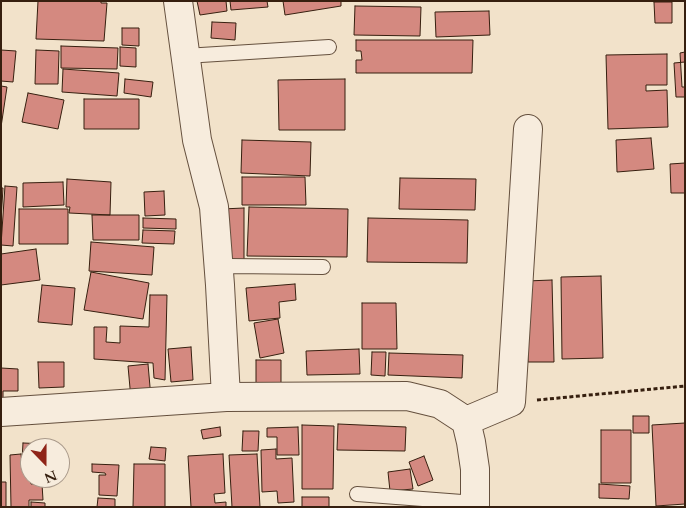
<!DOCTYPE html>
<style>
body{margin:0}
#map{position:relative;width:686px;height:508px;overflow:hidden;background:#f2e2ca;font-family:Cardo,serif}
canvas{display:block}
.frame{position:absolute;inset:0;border:2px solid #361f0f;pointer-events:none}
.north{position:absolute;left:20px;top:438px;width:50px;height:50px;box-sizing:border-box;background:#f7ecdd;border:1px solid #aa9a8b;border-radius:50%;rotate:158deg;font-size:14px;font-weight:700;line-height:20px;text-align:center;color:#361f0f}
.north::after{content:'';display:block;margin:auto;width:18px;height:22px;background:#8f2418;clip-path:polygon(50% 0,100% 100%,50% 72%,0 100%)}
</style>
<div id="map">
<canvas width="686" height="508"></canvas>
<div class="frame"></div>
<div class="north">N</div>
</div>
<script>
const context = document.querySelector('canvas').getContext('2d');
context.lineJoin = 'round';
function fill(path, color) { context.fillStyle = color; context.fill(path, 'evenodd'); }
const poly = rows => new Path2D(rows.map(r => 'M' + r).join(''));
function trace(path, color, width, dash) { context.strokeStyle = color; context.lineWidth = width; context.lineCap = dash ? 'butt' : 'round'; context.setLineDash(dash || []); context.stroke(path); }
const building = poly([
 [38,1,101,1,101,3,107,3,104,41,36,39,38,1],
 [197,1,226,1,227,11,200,15,197,1],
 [230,1,267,1,268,7,231,10,230,1],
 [283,1,341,1,341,6,285,15,283,1],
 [654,2,672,2,672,23,655,23,654,2],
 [355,6,421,7,420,36,354,35,355,6],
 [489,11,490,35,436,37,435,12,489,11],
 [212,22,236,23,235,40,211,38,212,22],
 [122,28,139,28,139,46,122,45,122,28],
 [356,40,473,40,472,73,356,73,356,60,362,60,361,51,356,51,356,40],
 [61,46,118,48,117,69,61,68,61,46],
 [120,47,136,48,136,67,120,66,120,47],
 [1,50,16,51,13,82,1,81,1,50],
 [36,50,59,51,58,84,35,84,36,50],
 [685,52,685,87,682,87,680,53,685,52],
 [667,54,667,85,646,85,646,91,667,90,668,127,608,129,606,55,667,54],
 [685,62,685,97,676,97,674,63,685,62],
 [63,69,119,73,117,96,62,92,63,69],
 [125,79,153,82,151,97,124,93,125,79],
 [345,79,345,130,279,130,278,80,345,79],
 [1,86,7,87,1,127,1,86],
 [28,93,64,100,58,129,22,122,28,93],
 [84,99,139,99,139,129,84,129,84,99],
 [651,138,654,169,617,172,616,140,651,138],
 [242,140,311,142,310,176,241,173,242,140],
 [685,163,685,193,671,193,670,164,685,163],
 [242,177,305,177,306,205,242,205,242,177],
 [400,178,476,179,475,210,399,209,400,178],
 [67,179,111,182,110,215,69,213,70,207,66,207,67,179],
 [63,182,64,205,23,207,23,183,63,182],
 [5,186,17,187,13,246,1,245,5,186],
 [1,188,3,188,1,220,1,188],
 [164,191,165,215,145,216,144,192,164,191],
 [249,207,348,209,347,257,247,256,249,207],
 [244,208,244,260,222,260,222,209,244,208],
 [19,209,68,209,68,244,19,244,19,209],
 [92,215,139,215,139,240,93,240,92,215],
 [143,218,176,219,176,229,143,228,143,218],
 [368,218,468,220,467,263,367,262,368,218],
 [143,230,175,231,174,244,142,243,143,230],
 [91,242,154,247,152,275,89,271,91,242],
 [36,249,40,280,1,285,1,254,36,249],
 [91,272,149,283,143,319,84,310,91,272],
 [601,276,603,358,562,359,561,277,601,276],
 [552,280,554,362,528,362,526,281,552,280],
 [295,284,296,300,279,302,280,318,249,321,246,288,295,284],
 [42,285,75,288,72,325,38,322,42,285],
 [150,295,167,295,165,380,154,378,153,363,94,359,94,327,107,327,106,342,120,343,120,326,149,327,150,295],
 [362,303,396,303,397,349,362,349,362,303],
 [278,319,284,353,260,358,254,323,278,319],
 [191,347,193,380,171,382,168,349,191,347],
 [359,349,360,374,307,375,306,351,359,349],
 [372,352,386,352,385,376,371,375,372,352],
 [389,353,463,355,462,378,388,375,389,353],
 [256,360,281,360,281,384,256,384,256,360],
 [38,362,64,362,64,387,39,388,38,362],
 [148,364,151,398,131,399,128,366,148,364],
 [1,368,18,369,18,391,3,391,3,399,1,399,1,368],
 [633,416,649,416,649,433,633,433,633,416],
 [685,423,685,504,656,506,652,425,685,423],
 [338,424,406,427,405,451,337,450,338,424],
 [302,425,334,426,333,489,302,489,302,425],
 [220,427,221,436,203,439,201,430,220,427],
 [298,427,299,455,277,455,277,437,267,437,267,428,298,427],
 [601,430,631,430,631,483,601,483,601,430],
 [243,431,259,431,258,451,242,451,243,431],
 [23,443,47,444,47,448,30,448,30,461,22,460,23,443],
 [50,444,60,445,60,448,49,448,50,444],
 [151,447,166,448,165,461,149,459,151,447],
 [276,449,276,459,292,458,294,502,278,503,277,491,262,492,261,450,276,449],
 [21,454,22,462,30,462,31,484,42,484,43,500,29,500,29,507,11,507,10,455,21,454],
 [223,454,225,493,214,494,215,503,226,502,226,507,191,507,188,456,223,454],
 [257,454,260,507,232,507,229,455,257,454],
 [424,456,433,480,418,486,409,462,424,456],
 [92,464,119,465,117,496,99,495,99,475,106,475,105,473,92,472,92,464],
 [134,464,165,464,165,507,133,507,134,464],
 [410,469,413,489,390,491,388,472,410,469],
 [1,482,6,482,6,507,1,507,1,482],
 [599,484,630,486,629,499,599,498,599,484],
 [302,497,329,497,329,507,302,507,302,497],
 [98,498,115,499,115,507,97,507,98,498],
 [31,502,45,503,45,507,31,507,31,502]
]);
fill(building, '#d48980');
trace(building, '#361f0f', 1);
const lane = poly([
 [185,56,329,47],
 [219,268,230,266,323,267],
 [357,494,475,503]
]);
const street = poly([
 [178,1,197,140,214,207,220,285,226,397],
 [1,412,226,397,407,396,440,404,466,421,471,442,475,469,475,507],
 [466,421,511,402,528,129]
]);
trace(lane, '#65503e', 16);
trace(street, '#65503e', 30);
trace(poly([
 [537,400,685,386]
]), '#361f0f', 3, [4, 2.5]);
trace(lane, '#f7ecdd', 14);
trace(street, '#f7ecdd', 28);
</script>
